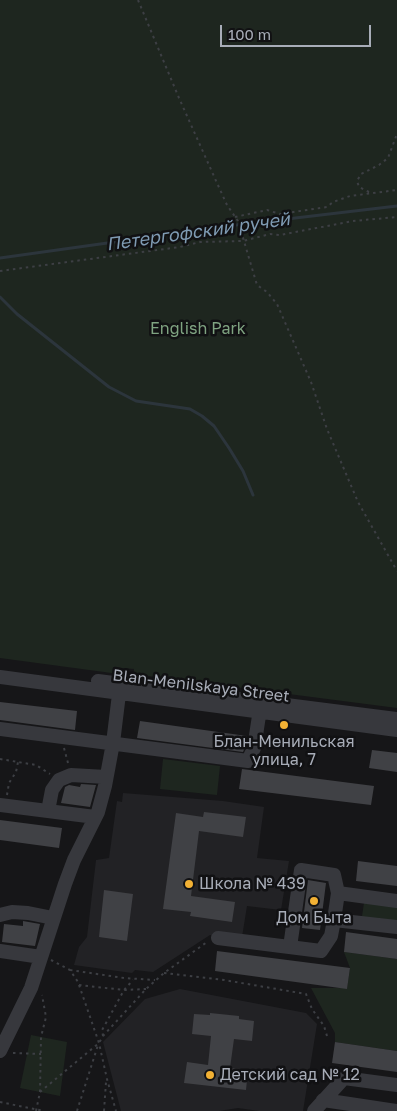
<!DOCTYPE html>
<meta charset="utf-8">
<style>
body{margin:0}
#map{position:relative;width:397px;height:1111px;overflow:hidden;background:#161618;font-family:"Golos Text",sans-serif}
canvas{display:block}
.scale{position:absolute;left:220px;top:25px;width:151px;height:22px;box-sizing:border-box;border:2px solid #a8adb8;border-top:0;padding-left:6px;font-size:15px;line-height:18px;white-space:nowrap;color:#a8adb8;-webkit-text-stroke:4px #111113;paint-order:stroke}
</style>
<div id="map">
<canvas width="397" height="1111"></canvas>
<div class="scale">100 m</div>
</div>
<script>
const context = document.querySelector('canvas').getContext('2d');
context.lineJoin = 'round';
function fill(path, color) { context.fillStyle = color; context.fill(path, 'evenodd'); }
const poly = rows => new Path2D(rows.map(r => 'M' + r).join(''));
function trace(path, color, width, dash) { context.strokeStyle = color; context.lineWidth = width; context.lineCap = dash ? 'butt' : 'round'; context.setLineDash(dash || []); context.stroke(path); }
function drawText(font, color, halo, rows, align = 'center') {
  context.font = font + ' "Golos Text",sans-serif'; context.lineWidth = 5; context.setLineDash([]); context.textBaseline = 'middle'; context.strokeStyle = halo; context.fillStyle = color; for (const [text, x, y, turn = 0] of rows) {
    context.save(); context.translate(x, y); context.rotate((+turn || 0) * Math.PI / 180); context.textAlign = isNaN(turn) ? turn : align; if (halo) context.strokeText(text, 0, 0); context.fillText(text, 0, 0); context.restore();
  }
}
fill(poly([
 [123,793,223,801,264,807,257,858,289,861,281,910,247,906,242,937,210,935,153,972,135,970,132,973,74,965,79,947,87,937,96,860,109,858,117,801,122,802],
 [180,989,306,1013,317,1024,303,1111,259,1111,238,1108,219,1111,121,1111,103,1042,145,999]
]), '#222225');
fill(poly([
 [0,0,397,0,397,708,134,674,134,669,121,668,119,674,0,658],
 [163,759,220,766,217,795,160,789],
 [365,896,397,901,397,927,361,923],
 [344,952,397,959,397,1051,335,1042,335,1033,311,988,347,988,350,968],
 [31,1035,67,1042,60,1096,20,1088]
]), '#1e261f');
trace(poly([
 [0,258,236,225,397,206],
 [0,297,17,314,109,387,136,401,190,409,202,416,214,426,229,448,243,471,253,495]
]), '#2c353c', 3);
fill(poly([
 [0,702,77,711,75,730,0,720],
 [140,721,247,736,246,745,243,752,137,738],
 [372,750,397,753,397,772,369,768],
 [242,769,374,786,371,805,239,789],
 [81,784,96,785,90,807,61,803,65,787,69,785,80,787],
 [204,812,246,817,243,837,199,831,191,896,235,902,232,922,190,916,191,912,163,909,176,813,203,817],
 [0,820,62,828,59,848,0,840],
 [358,861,397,866,397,886,356,881],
 [308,880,326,883,320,930,302,928],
 [104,890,133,894,127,941,99,937],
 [23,921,40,924,35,946,2,942,4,924,23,926],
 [346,932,397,939,397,959,344,952],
 [217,951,350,968,347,989,215,971],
 [210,1013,239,1016,239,1019,254,1021,252,1041,234,1039,230,1068,248,1070,246,1090,184,1083,187,1062,208,1065,211,1036,192,1034,194,1014,210,1015],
 [335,1042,397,1051,397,1072,332,1063]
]), '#404145');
trace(poly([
 [138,0,179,98,217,183,227,205,238,221,257,285,267,292,277,304,311,382,327,429,358,502,397,571],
 [369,192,359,187,357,181,361,174,379,165,388,158,397,134],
 [235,217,267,210,280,214,327,207,333,202,350,196,397,190],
 [0,271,180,247,200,242,243,241,270,234,280,235,353,221,397,217],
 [64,748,68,763],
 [0,759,36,765,50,774],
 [7,795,9,783,16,772,18,762],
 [51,960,70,970,78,982,99,1043,107,1079,116,1111],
 [70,970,124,978,155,980],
 [164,973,224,980,306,994,312,1009,324,1026,327,1036],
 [79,985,124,990,146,989],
 [103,1036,102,1030,106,1023,124,990,133,980],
 [13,1053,41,1054],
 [40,1092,99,1043,103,1036,146,989,164,973,207,942],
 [0,1102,44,1111],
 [36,1111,40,1092,41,1037,46,1017,42,995],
 [77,1111,98,1045],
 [104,1111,106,1082]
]), '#3d3f44', 2, [2.5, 4]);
trace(poly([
 [0,677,397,730],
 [98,681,397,719],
 [0,729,248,761,254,748,261,703],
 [0,805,95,817],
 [48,811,52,790,59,780,71,775,106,777],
 [338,893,397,901],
 [0,915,12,912,28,913,53,918],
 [218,938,321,951,331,936,334,920,397,927],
 [290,947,301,870,334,875,338,893,334,920],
 [0,951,41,957],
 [0,1051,31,988,65,884,74,860,98,812,105,786,113,743,120,686],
 [323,1100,397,1111],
 [314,1111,344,1078,397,1085]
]), '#37383d', 14);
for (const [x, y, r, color] of [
 [284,725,5,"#f2b134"],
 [189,884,5,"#f2b134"],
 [314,901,5,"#f2b134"],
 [210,1075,5,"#f2b134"]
]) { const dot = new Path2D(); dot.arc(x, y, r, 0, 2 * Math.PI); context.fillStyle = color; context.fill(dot); trace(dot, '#111113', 2); }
drawText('16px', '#7fa381', '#111113', [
 ["English Park",198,329]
]);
drawText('16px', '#a8adb8', '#111113', [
 ["Blan-Menilskaya Street",201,686,7]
]);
drawText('16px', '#a8adb8', '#111113', [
 ["Блан-Менильская",284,742],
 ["улица, 7",284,760],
 ["Школа № 439",199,884,"left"],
 ["Дом Быта",314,918],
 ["Детский сад № 12",220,1075,"left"]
]);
drawText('italic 18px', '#7f9bb3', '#111113', [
 ["Петергофский ручей",198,232,-8]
]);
</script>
